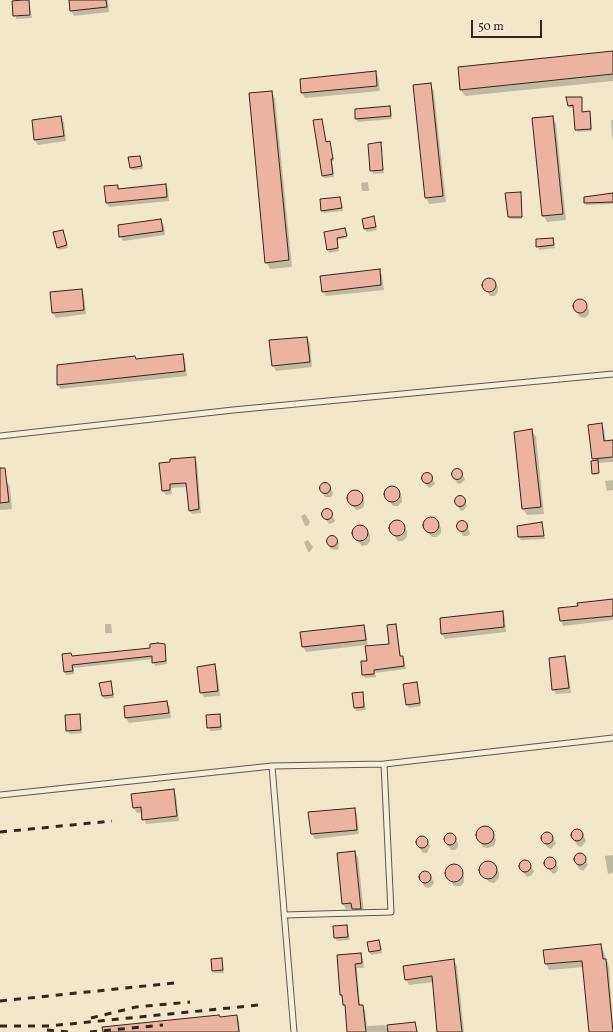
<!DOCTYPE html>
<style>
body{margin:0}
#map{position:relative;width:613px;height:1032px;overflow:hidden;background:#f2e7cb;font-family:Vollkorn,serif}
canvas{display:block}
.scale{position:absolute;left:471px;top:20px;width:71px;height:18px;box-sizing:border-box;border:2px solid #33261f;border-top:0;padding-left:5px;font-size:12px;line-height:14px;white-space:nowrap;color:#33261f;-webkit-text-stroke:3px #f7efdd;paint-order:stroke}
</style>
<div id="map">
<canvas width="613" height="1032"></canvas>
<div class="scale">50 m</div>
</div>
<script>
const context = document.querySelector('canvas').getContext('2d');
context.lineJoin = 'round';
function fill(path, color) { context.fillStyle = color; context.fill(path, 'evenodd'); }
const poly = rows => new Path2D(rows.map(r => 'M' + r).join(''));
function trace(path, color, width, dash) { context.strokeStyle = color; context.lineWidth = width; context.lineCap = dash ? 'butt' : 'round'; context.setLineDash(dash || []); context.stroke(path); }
fill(poly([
 [70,0,108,0,109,12,74,16,71,11],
 [29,1,32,18,16,19,13,2],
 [613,52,613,81,465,96,461,90],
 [375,72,378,77,380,91,305,98,302,93,301,79],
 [430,84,434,91,446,202,429,204,426,197],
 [271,92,275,98,292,267,270,269,266,262],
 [581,98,583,113,590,112,591,115,592,131,577,132,576,129,574,107,570,108,569,106],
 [390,107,392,119,358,122,356,118],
 [61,117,64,122,66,141,38,145,35,140],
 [553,117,556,124,566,220,547,222,543,215],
 [611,120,613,120,613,139,612,138],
 [329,142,334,161,332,162,334,177,324,178,323,175,326,143],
 [380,144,384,173,373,174,369,145],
 [140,157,143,169,132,170,131,167],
 [368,182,369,191,362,191,361,183],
 [165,185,168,189,169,201,109,207,106,203,117,186,119,190],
 [521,193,522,219,510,219,509,217],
 [613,194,613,204,586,205,585,202],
 [340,198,343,211,324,213,322,210],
 [373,217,377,230,367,232,365,229],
 [161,220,164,225,165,235,123,241,120,236],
 [345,229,347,238,337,240,339,251,329,253,325,233],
 [63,231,68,248,59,250,58,247],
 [553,239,555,248,539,250,537,240],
 [379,270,382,275,384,290,326,296,323,291],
 [487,279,491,279,498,287,498,292,495,296,490,296,484,287,484,283],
 [81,290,84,295,86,314,56,318,53,313],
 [579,300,583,301,589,310,589,314,585,318,580,317,574,308,575,303],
 [307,338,310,343,312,367,276,371,273,366,270,341],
 [182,355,185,359,187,376,60,389,58,385,135,357,137,360],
 [602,424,604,429,606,442,613,441,613,462,598,463,599,474,594,475,595,462,589,426],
 [532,430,536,437,544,514,527,515,523,509],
 [195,458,197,462,201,513,192,514,190,510,187,487,171,488,172,494,166,495,163,491,160,464],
 [457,470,464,477,465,480,460,484,457,483,452,474],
 [428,473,431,475,435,484,430,488,427,486,423,478,424,474],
 [6,480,10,487,12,509,0,510,0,481],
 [613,480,613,490,607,491,605,481],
 [325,484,329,485,332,490,333,494,331,497,325,497,322,492,322,486],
 [390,487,395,487,402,497,402,502,398,506,393,506,386,496,386,491],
 [357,491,364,500,364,506,361,509,356,510,348,500,348,495,351,492],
 [460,496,462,497,467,506,463,511,460,510,455,501,456,497],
 [326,510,329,510,332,515,335,521,333,523,329,524,323,516,323,513],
 [305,514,310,522,308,526,305,526,301,516],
 [428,519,434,519,441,528,441,533,437,537,432,537,425,529,425,523],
 [394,522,400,522,407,531,407,537,403,541,398,541,391,531,391,526],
 [461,522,465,522,468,527,470,534,467,536,463,536,460,530,458,524],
 [542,524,545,539,521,540,519,537],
 [358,527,363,527,370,535,370,541,367,545,362,546,354,537,354,531],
 [333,536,339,543,338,550,331,549,328,544,327,539],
 [308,540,313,547,310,552,308,552,304,542],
 [613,600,613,620,563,626,561,621,579,606],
 [502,612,505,617,506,632,445,639,442,634],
 [105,624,111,624,112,633,105,633],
 [396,625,401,657,404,660,406,669,375,673,376,677,365,678,363,675,368,662,366,645,306,652,303,647,301,633,363,626,366,631,368,647,390,644],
 [164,645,167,664,155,666,153,659,74,668,74,674,66,675,65,672,72,657,152,649],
 [564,657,567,662,571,693,556,694,553,689],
 [214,666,217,671,220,696,204,697,201,692],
 [110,682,114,698,104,699,101,684],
 [417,683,421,706,409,708,407,705],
 [362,693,366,710,356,711,353,694],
 [167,703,170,707,171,718,129,723,126,718],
 [79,715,82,733,69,734,66,716],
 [220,715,222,730,210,731,207,716],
 [173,790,176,795,179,821,146,824,143,812,137,813,134,808],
 [354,809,357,814,359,834,315,839,312,834,310,813],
 [484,828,490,829,496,840,494,846,488,848,483,847,477,836,479,830],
 [577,830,582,832,586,841,581,847,577,845,572,835,573,832],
 [546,832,550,833,556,843,551,849,547,847,542,838],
 [449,834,452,835,458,843,458,847,455,850,451,850,445,842,445,837],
 [424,837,430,846,427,853,423,853,417,845,417,840,419,838],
 [355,852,358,857,364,913,356,914,353,908,346,909,343,904,338,854],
 [579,854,584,856,588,865,583,871,579,869,574,860],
 [613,855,613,873,608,874,605,856],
 [549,857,553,858,558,868,557,872,553,874,544,863],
 [527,861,534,871,532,875,527,877,520,869,520,863],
 [485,863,491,863,499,872,499,878,494,883,489,882,481,872,482,866],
 [457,866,464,876,464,882,461,886,454,886,447,876,447,871,451,867],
 [426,871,429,874,434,882,432,886,428,888,424,886,420,876,422,872],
 [347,926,350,940,337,941,335,938],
 [379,941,382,953,371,955,370,952],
 [601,945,609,966,613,1032,590,1032,584,967,549,970,546,964,544,951],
 [361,954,363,959,364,968,357,968,360,1006,363,1006,365,1010,367,1026,385,1025,389,1032,348,1032,346,1009,341,995,338,956],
 [221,959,224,973,214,973,213,970],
 [454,960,457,966,464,1032,438,1032,434,982,409,985,406,979],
 [237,1016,239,1021,240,1032,110,1032],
 [415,1023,418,1032,389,1032]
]), '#0003');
const building = poly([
 [23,0,29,0,30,15,13,16,12,1,23,0],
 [69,0,106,0,107,7,70,11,69,0],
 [613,51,613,74,460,90,458,67,613,51],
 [376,71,377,86,301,93,300,79,376,71],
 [431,83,443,196,425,198,413,85,431,83],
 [272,91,289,260,265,263,249,93,272,91],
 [566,97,582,97,582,112,590,111,591,129,575,130,573,105,568,106,566,97],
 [390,106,391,116,355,119,355,109,390,106],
 [61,116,64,136,34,140,32,120,61,116],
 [553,116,563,214,542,216,532,118,553,116],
 [322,119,326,142,330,141,333,159,331,159,333,174,322,176,313,120,322,119],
 [381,142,383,170,370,171,368,144,381,142],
 [140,156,142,166,130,168,128,157,140,156],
 [166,184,167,197,106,203,104,186,118,185,118,189,166,184],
 [521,192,522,217,508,217,505,193,521,192],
 [613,193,613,202,584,203,584,197,613,193],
 [340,197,342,208,321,211,320,199,340,197],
 [374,216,376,227,364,229,362,219,374,216],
 [161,219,163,231,119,237,118,225,161,219],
 [345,228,347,236,337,238,338,248,327,250,324,232,345,228],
 [63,230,67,245,57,248,53,232,63,230],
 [553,238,554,245,536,247,536,239,553,238],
 [380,269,381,285,322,292,320,276,380,269],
 '482 285a7 7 0 1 1 14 0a7 7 0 1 1-14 0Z',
 [82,289,84,310,52,313,50,292,82,289],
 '573 306a7 7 0 1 1 14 0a7 7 0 1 1-14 0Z',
 [307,337,310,362,272,366,269,340,307,337],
 [183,354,185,371,57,385,57,365,135,356,136,359,183,354],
 [602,423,604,441,613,440,613,457,592,459,588,425,602,423],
 [532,429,541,507,522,509,514,432,532,429],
 [195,457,199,509,189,511,186,483,170,484,170,490,162,491,159,463,170,462,170,459,195,457],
 [598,460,599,473,592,474,591,461,598,460],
 [0,468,5,468,9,502,0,503,0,468],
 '451.5 474a5.5 5.5 0 1 1 11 0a5.5 5.5 0 1 1-11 0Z',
 '421.5 478a5.5 5.5 0 1 1 11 0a5.5 5.5 0 1 1-11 0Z',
 '319.5 488a5.5 5.5 0 1 1 11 0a5.5 5.5 0 1 1-11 0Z',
 '384 494a8 8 0 1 1 16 0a8 8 0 1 1-16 0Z',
 '347 498a8 8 0 1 1 16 0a8 8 0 1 1-16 0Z',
 '454.5 501a5.5 5.5 0 1 1 11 0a5.5 5.5 0 1 1-11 0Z',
 '321.5 514a5.5 5.5 0 1 1 11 0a5.5 5.5 0 1 1-11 0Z',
 '423 525a8 8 0 1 1 16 0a8 8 0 1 1-16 0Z',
 '389 528a8 8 0 1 1 16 0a8 8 0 1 1-16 0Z',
 '456.5 526a5.5 5.5 0 1 1 11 0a5.5 5.5 0 1 1-11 0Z',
 [542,522,544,536,518,537,517,526,542,522],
 '352 533a8 8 0 1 1 16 0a8 8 0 1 1-16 0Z',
 '326.5 541a5.5 5.5 0 1 1 11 0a5.5 5.5 0 1 1-11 0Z',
 [613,599,613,616,560,621,558,608,578,606,577,603,613,599],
 [503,611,504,627,441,634,440,618,503,611],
 [396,624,400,656,403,656,404,666,374,670,374,674,362,675,361,661,367,661,365,646,389,644,387,625,396,624],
 [364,625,366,640,302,647,300,632,364,625],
 [158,643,165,644,166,661,152,663,152,656,116,660,72,665,73,671,64,672,62,654,71,653,72,656,150,648,150,644,158,643],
 [565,656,569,688,552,690,549,658,565,656],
 [215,664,218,691,200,693,197,667,215,664],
 [111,681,113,695,102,696,99,683,111,681],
 [417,682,420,703,406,705,403,684,417,682],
 [363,692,364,707,354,708,352,693,363,692],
 [167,701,169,713,125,718,124,706,167,701],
 [80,714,81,730,66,731,65,715,80,714],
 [220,714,221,727,207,728,206,715,220,714],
 [174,789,177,816,142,820,141,807,133,808,131,794,174,789],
 [355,808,357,830,311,834,308,812,355,808],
 '476 835a9 9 0 1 1 18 0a9 9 0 1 1-18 0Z',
 '571 835a6 6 0 1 1 12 0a6 6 0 1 1-12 0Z',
 '541 838a6 6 0 1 1 12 0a6 6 0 1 1-12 0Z',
 '444 839a6 6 0 1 1 12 0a6 6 0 1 1-12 0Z',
 '416 842a6 6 0 1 1 12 0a6 6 0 1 1-12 0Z',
 [355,851,361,909,352,909,351,903,342,904,337,853,355,851],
 '574 859a6 6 0 1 1 12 0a6 6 0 1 1-12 0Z',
 '544 863a6 6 0 1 1 12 0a6 6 0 1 1-12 0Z',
 '519 866a6 6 0 1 1 12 0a6 6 0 1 1-12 0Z',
 '479 870a9 9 0 1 1 18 0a9 9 0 1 1-18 0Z',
 '445 873a9 9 0 1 1 18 0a9 9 0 1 1-18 0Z',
 '419 877a6 6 0 1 1 12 0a6 6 0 1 1-12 0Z',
 [347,925,348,937,334,938,333,926,347,925],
 [379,940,381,950,369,952,367,942,379,940],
 [601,944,603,959,606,959,613,1032,589,1032,582,961,545,964,543,950,601,944],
 [361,953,362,963,355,964,359,1005,363,1005,366,1032,347,1032,345,1005,343,1005,342,995,340,995,337,955,361,953],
 [222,958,223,970,212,971,211,959,222,958],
 [454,959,462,1032,437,1032,432,976,405,980,403,966,454,959],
 [219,1015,220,1017,237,1015,239,1032,103,1032,102,1027,219,1015],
 [415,1022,417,1032,388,1032,387,1025,415,1022]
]);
fill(building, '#ecb3a0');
trace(building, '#33261f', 1);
const service = poly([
 [0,436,233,410,613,374],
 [272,766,294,1032],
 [0,795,272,766,384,764,613,738],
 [284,915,391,912,384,764]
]);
trace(service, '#63564a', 7);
trace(service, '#f7efdd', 5);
trace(poly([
 [0,832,112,821],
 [0,1001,174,983],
 [91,1018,136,1007,190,1002],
 [0,1026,49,1026,259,1005],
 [47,1030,69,1032],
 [90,1032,163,1025]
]), '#33261f', 3, [7, 7]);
</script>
